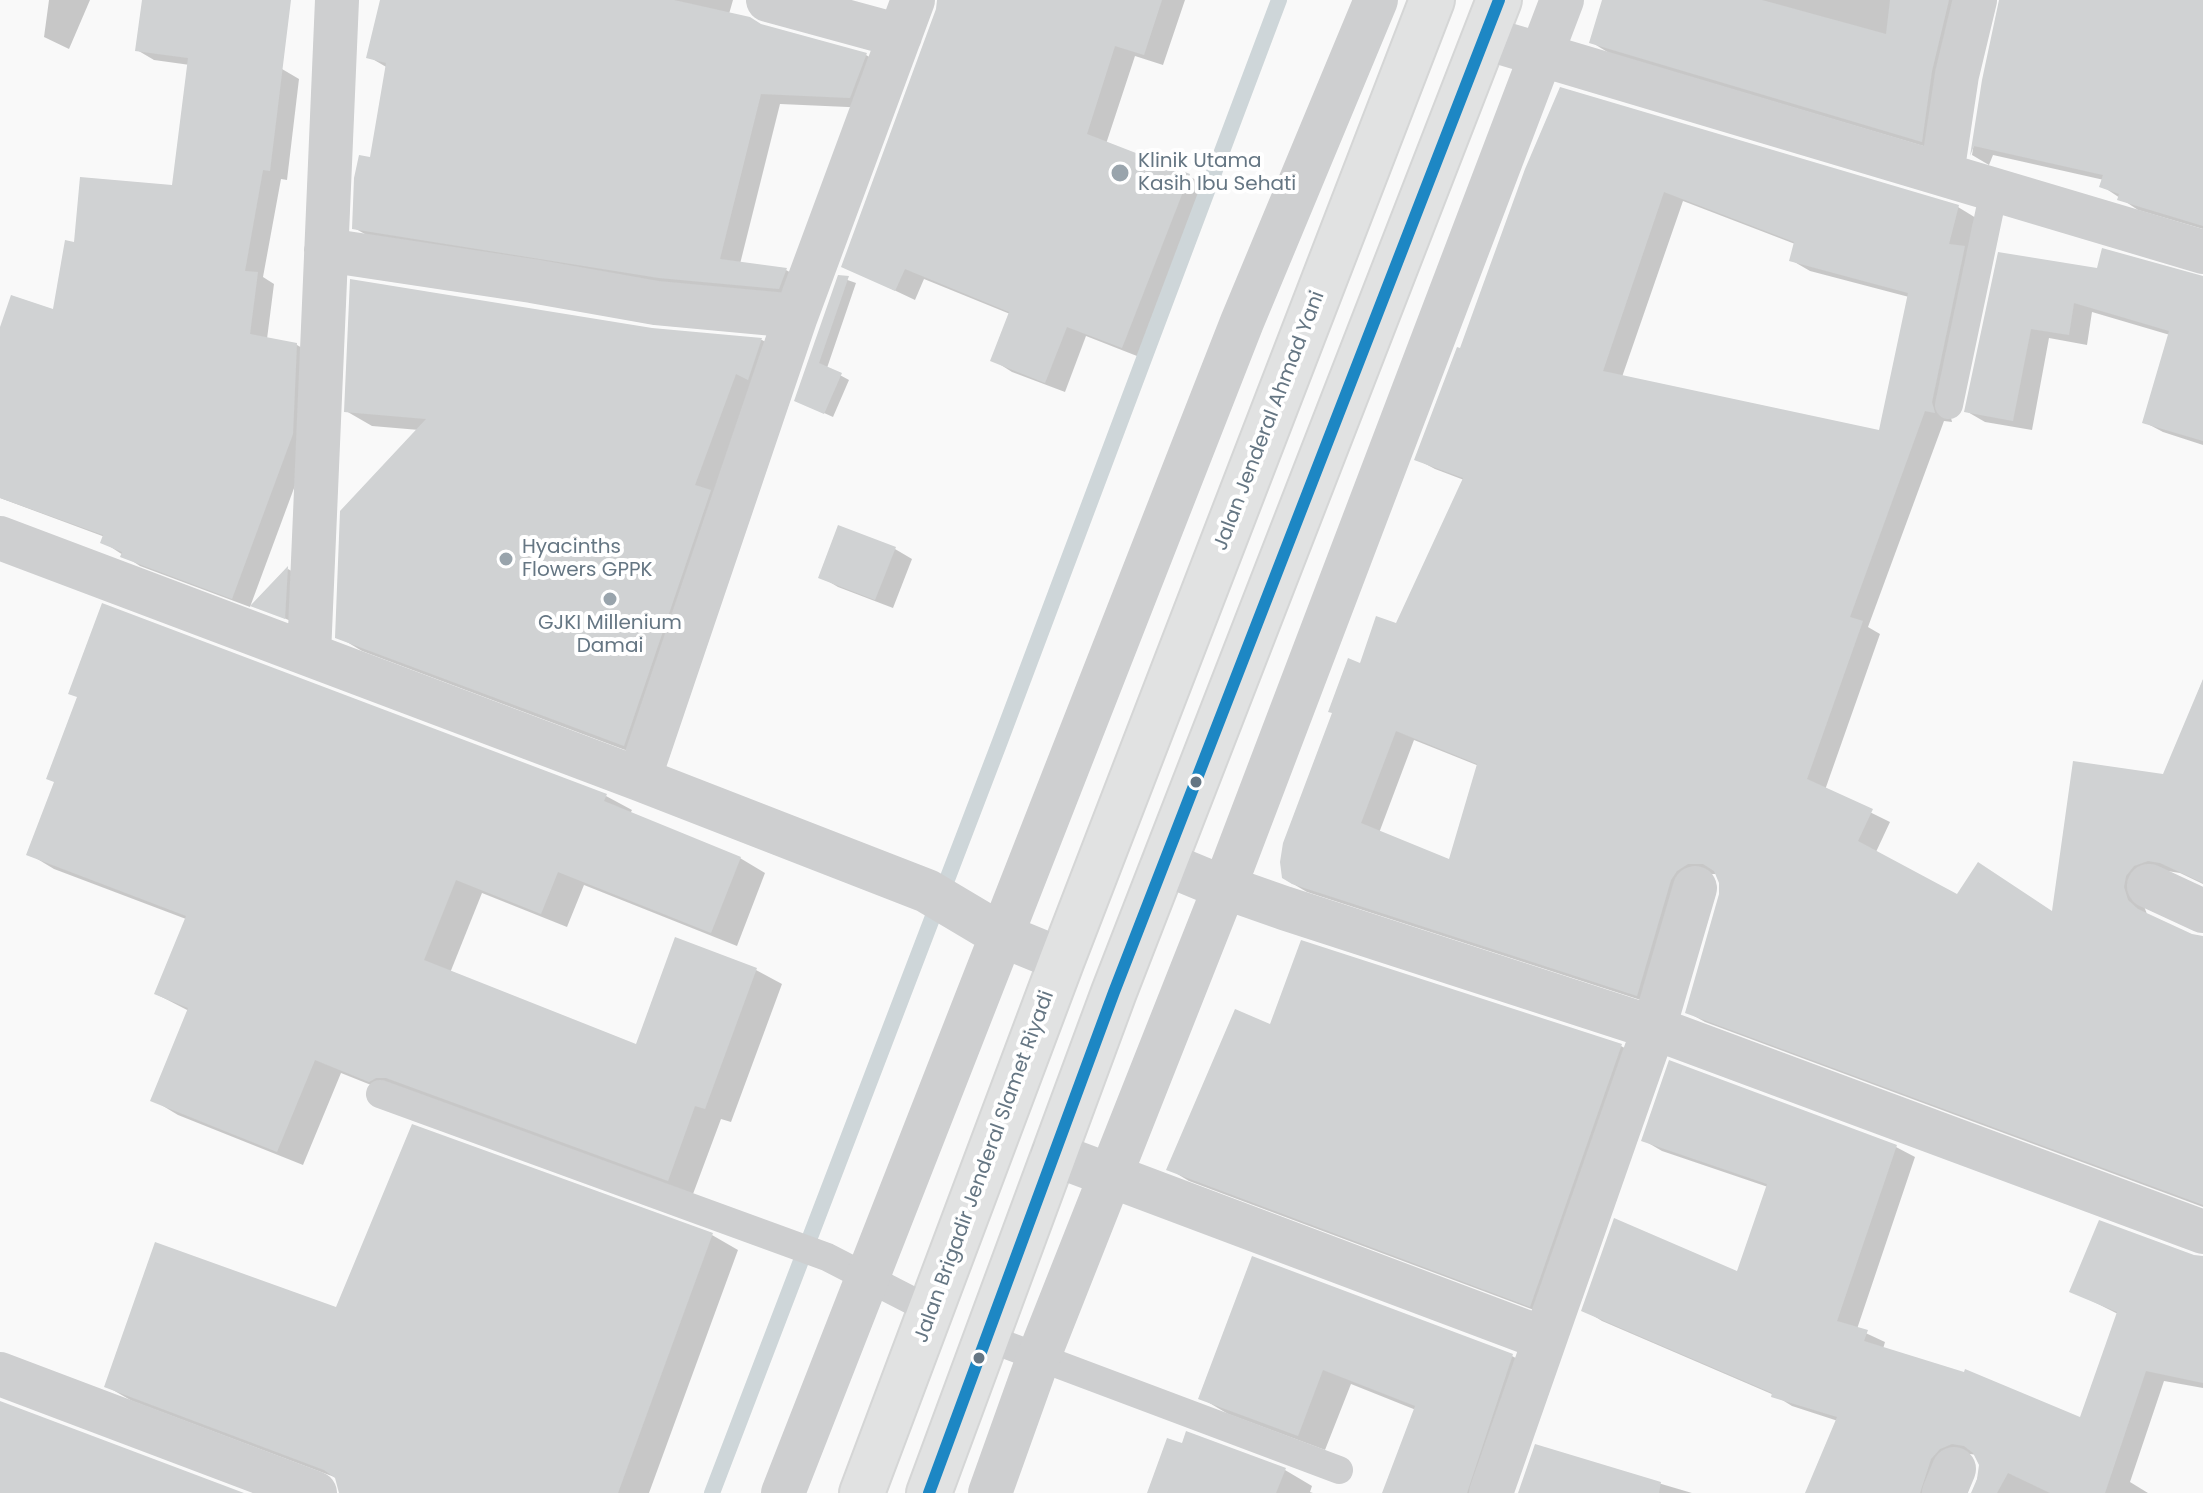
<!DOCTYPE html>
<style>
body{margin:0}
canvas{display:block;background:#f9f9f9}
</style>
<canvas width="2203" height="1493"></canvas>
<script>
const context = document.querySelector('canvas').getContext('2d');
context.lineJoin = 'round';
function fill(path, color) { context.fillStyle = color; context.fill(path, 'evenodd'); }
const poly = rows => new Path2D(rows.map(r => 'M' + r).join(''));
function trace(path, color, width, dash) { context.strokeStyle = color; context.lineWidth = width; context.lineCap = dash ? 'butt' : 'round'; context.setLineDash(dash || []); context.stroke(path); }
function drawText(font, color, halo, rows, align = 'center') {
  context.font = font + ' Poppins,sans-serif'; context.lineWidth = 8; context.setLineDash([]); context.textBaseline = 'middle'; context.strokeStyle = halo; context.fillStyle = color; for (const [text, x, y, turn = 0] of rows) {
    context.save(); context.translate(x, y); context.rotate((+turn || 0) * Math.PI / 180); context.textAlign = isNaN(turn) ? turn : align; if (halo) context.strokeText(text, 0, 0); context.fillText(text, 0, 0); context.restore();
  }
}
fill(poly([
 [49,0,90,0,69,49,44,37],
 [144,0,243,0,282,69,299,79,287,180,281,179,263,277,274,284,267,339,297,345,314,355,310,445,250,607,140,566,103,542,105,537,0,498,0,333,55,311,76,244,174,187,190,65,154,60,137,50],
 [454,0,733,0,729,14,763,27,866,55,885,66,870,108,780,104,740,264,786,270,806,281,799,299,681,288,374,239,354,228,372,160,388,68,369,57],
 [956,0,1185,0,1163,65,1135,56,1106,144,1189,176,1208,187,1142,358,1086,336,1065,392,1012,372,993,360,1010,314,924,279,915,300,843,266],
 [1604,0,1971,0,1940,151,1609,53,1591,42],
 [2001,0,2203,0,2203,229,2138,210,2102,186,2104,180,1993,155,1989,165,1972,155,1984,80],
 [1526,169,1958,207,1976,218,1950,413,1952,422,1944,421,1868,627,1880,634,1825,790,1890,822,1876,852,1957,896,2053,913,2164,776,2203,680,2203,884,2180,873,2167,871,2142,901,2147,914,2192,936,2203,937,2203,1207,1705,1022,1687,1012,1721,895,1721,882,1717,874,1708,874,1656,1005,1307,892,1288,881,1361,665,1397,626,1464,480,1435,469,1416,459,1461,351],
 [1683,201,1795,244,1791,260,1810,271,1909,297,1881,432,1622,377],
 [1414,740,1479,766,1450,862,1379,833],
 [2000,254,2098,270,2203,278,2203,445,2163,432,2144,422,2170,335,2092,312,2087,345,2049,338,2032,430,1985,422,1966,411],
 [839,277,856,283,827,368,849,380,833,417,804,404],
 [652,330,762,340,787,354,649,759,362,651,337,636,419,430,372,426,346,411],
 [839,527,895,549,912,559,893,608,838,587,821,577],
 [288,569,295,573,293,622,254,605],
 [104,606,606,796,632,810,630,814,740,858,765,873,737,946,584,885,567,927,482,893,450,973,637,1047,756,970,782,984,731,1122,721,1119,693,1194,396,1095,341,1073,303,1165,178,1115,153,1100,189,1011,156,994,186,919,54,869,29,854,56,782],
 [1271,1026,1621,1046,1641,1057,1550,1316,1189,1181,1169,1169],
 [1643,1140,1896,1147,1915,1157,1857,1329,1885,1342,1883,1349,2081,1420,2118,1314,2072,1291,2203,1258,2203,1388,2164,1381,2130,1482,2148,1493,1973,1493,1981,1466,1977,1455,1970,1454,1957,1460,1940,1493,1807,1493,1838,1421,1792,1406,1774,1395,1602,1321,1584,1310,1739,1274,1768,1187,1662,1151],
 [712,1235,738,1250,649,1493,341,1493,337,1478,132,1401,106,1386,337,1309],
 [1253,1258,1512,1356,1540,1371,1497,1493,1384,1493,1416,1410,1351,1384,1325,1450,1228,1414,1201,1398],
 [1536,1447,1692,1493,1520,1493],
 [1285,1470,1312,1486,1310,1492,1313,1493,1149,1493]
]), '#0003');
trace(poly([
 [712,1493,999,744,1279,0]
]), '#ced6d9', 16);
fill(poly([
 [142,0,291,0,270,171,263,170,245,271,258,272,250,334,297,343,293,434,232,599,120,557,122,552,100,543,103,535,0,498,0,327,11,295,53,309,65,240,74,242,80,177,172,185,188,58,135,51],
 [380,0,674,0,750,17,761,24,867,53,850,98,761,94,720,259,787,268,779,289,659,278,352,229,354,178,359,155,370,157,386,63,366,58],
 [937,0,1162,0,1144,55,1115,46,1087,134,1190,174,1122,348,1067,327,1045,383,990,361,1009,312,905,269,895,291,841,267,936,9],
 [1602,0,1762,0,1886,34,1890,0,1949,0,1932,71,1922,142,1589,43],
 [1999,0,2203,0,2203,226,2117,200,2119,194,2099,187,2103,175,1974,146,1970,156,1982,80],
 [1560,87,1959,205,1949,244,1965,246,1932,402,1935,413,1925,411,1850,617,1863,621,1807,779,1873,809,1858,841,1957,894,1978,862,2052,911,2073,761,2163,774,2203,679,2203,883,2160,863,2148,861,2134,866,2126,876,2124,887,2128,900,2138,909,2192,934,2203,936,2203,1205,1685,1013,1719,894,1719,883,1714,871,1703,864,1688,864,1677,871,1671,880,1637,996,1292,884,1282,878,1280,862,1283,843,1332,713,1328,712,1348,658,1360,663,1376,616,1396,623,1463,478,1414,460,1457,347,1460,348,1525,169],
 [1664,192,1794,242,1789,261,1908,293,1879,430,1603,371],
 [1396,731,1477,764,1449,859,1361,823],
 [2102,248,2203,276,2203,441,2142,423,2169,331,2074,303,2069,335,2031,329,2013,421,1964,412,1998,252,2097,268],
 [838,275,849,276,819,363,842,373,824,414,794,401],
 [350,279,652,328,762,338,748,380,736,374,695,485,711,490,624,746,335,638,340,511,426,419,344,412],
 [838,525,896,547,875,600,818,578],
 [288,566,285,619,250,606],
 [102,603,607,794,604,801,741,857,711,933,558,872,541,914,456,880,424,960,636,1044,675,937,757,968,705,1109,695,1106,668,1181,386,1078,376,1078,369,1082,315,1060,277,1152,150,1101,188,1008,154,994,186,916,26,855,54,782,46,779,77,697,68,694],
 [1301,940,1622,1044,1530,1307,1166,1170,1235,1009,1270,1024],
 [1669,1060,1897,1145,1837,1321,1868,1330,1864,1341,1964,1372,1965,1369,2080,1417,2117,1312,2069,1292,2099,1220,2194,1255,2203,1256,2203,1383,2146,1371,2105,1493,2050,1493,2008,1473,1997,1493,1971,1493,1977,1479,1979,1465,1973,1453,1964,1446,1952,1444,1940,1449,1931,1459,1920,1493,1805,1493,1837,1417,1771,1397,1772,1393,1581,1311,1614,1218,1737,1271,1767,1184,1641,1141],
 [412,1124,713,1233,618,1493,339,1493,335,1478,324,1470,104,1387,155,1242,336,1307],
 [1252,1256,1513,1354,1467,1493,1382,1493,1415,1406,1323,1370,1298,1436,1198,1399],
 [0,1401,244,1493,0,1493],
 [1186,1431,1286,1468,1276,1493,1147,1493,1167,1438,1182,1443],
 [1535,1444,1661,1482,1659,1493,1518,1493]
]), '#d0d2d3');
const trunk = poly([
 [862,1493,1062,960,1432,0],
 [929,1493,1114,992,1499,0]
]);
trace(trunk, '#d5d6d6', 48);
trace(poly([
 [1949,405,1994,190],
 [380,1094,827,1257,932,1311],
 [985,1337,1339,1470]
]), '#cecfd0', 28);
trace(poly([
 [768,0,900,36],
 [1485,38,2203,252],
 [1942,174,1957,75,1975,0],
 [326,250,532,281,656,303,796,316],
 [0,538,639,779,927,891,1001,935,1062,960],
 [309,654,337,0],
 [639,779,796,316,913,0],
 [1164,863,1210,882,1284,908,1654,1028,2203,1232],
 [2149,886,2203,911],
 [1053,1154,1545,1339],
 [0,1374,315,1493],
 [783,1493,1242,322,1376,0],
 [990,1493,1039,1356,1225,886,1562,0],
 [1491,1493,1654,1028,1695,888],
 [1944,1493,1954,1469]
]), '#cecfd0', 44);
trace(trunk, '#e1e2e2', 44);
trace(poly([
 [929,1493,1114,992,1499,0]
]), '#1d87c4', 12);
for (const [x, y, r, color] of [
 [1120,173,10,"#99a4ac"],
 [506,559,8,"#99a4ac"],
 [610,599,8,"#99a4ac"],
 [1196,782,7,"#657683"],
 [979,1358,7,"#657683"]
]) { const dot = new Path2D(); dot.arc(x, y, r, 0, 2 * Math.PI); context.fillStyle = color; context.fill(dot); trace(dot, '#fff', 3); }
drawText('20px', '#657683', '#fff', [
 ["Klinik Utama",1138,162],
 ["Kasih Ibu Sehati",1138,185],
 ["Hyacinths",522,548],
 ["Flowers GPPK",522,571],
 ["GJKI Millenium",610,624,"center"],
 ["Damai",610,647,"center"]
], 'left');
drawText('20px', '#657683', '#fff', [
 ["Jalan Jenderal Ahmad Yani",1270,421,-69],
 ["Jalan Brigadir Jenderal Slamet Riyadi",985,1167,-70]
]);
</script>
